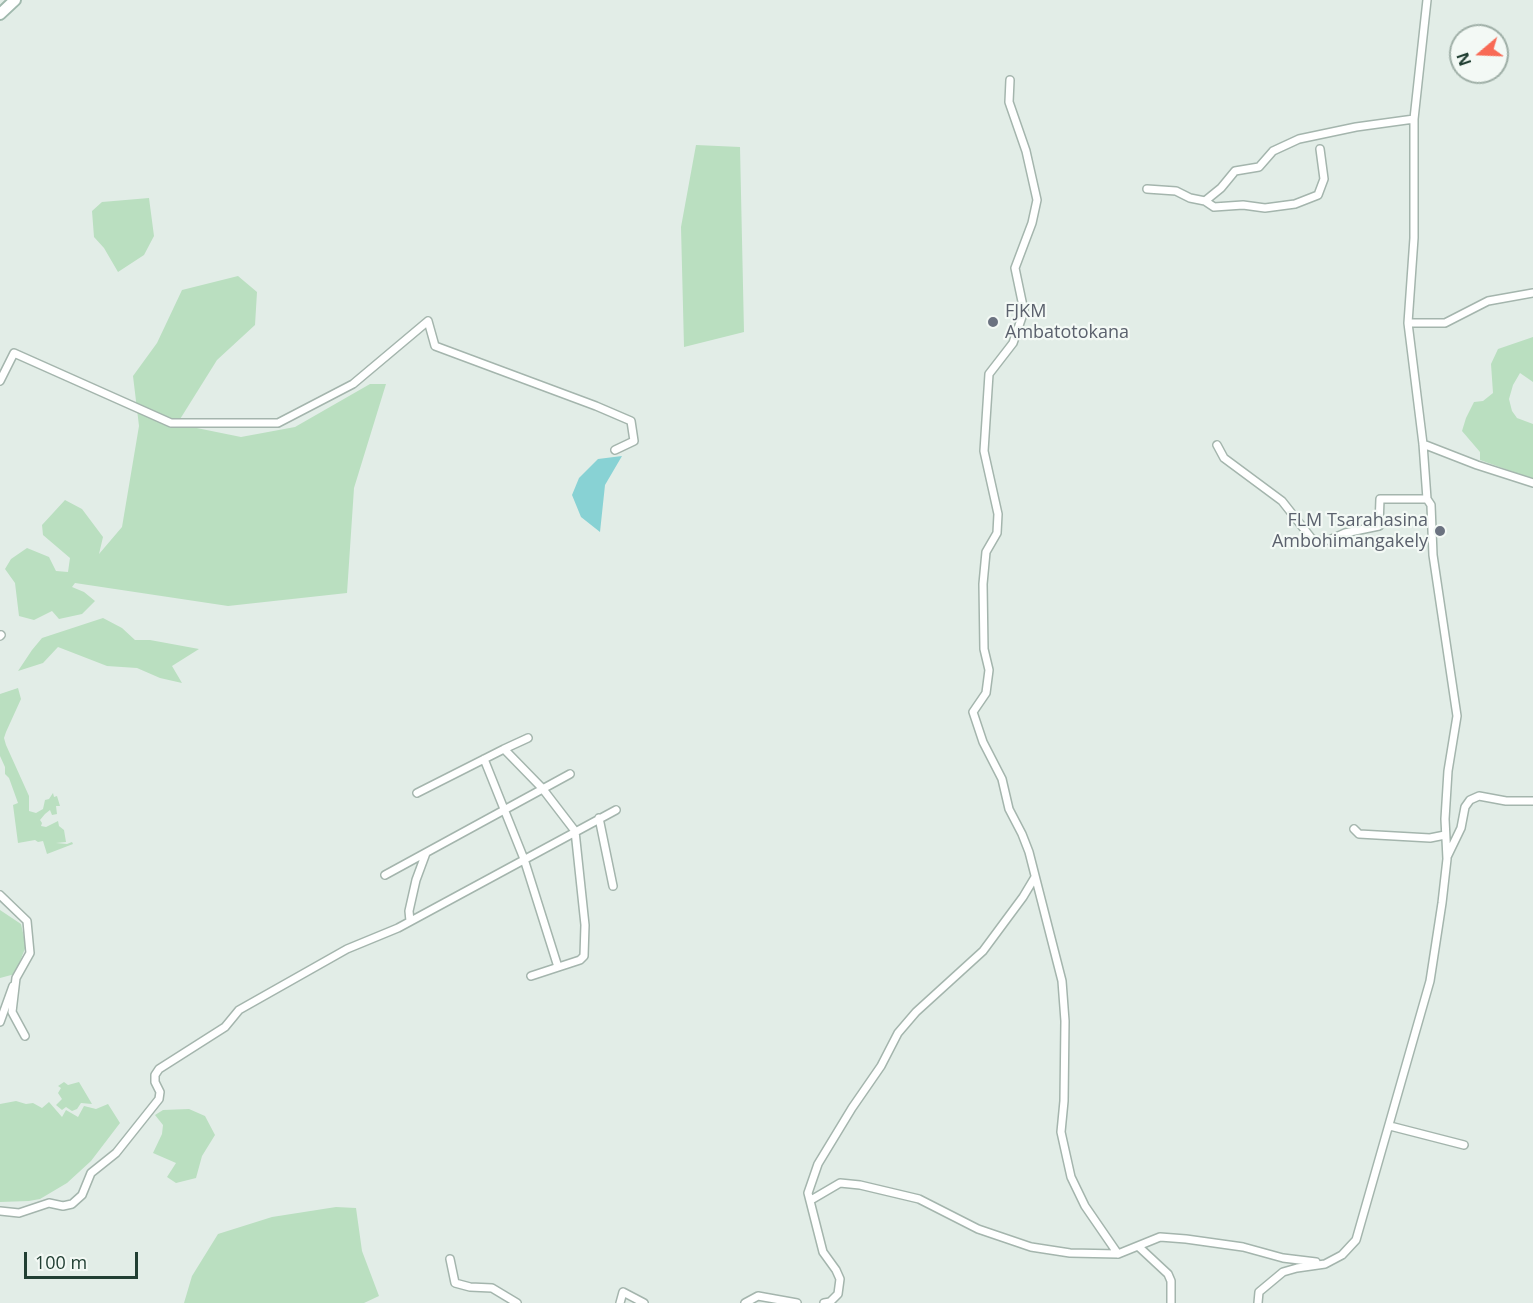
<!DOCTYPE html>
<style>
body{margin:0}
#map{position:relative;width:1533px;height:1303px;overflow:hidden;background:#e2ede7;font-family:"Open Sans",sans-serif}
canvas{display:block}
.north{position:absolute;left:1449px;top:24px;width:60px;height:60px;box-sizing:border-box;background:#f3f9f5;border:2px solid #9fafa7;border-radius:50%;rotate:251deg;font-size:16px;font-weight:700;line-height:24px;text-align:center;color:#213f33}
.north::after{content:'';display:block;margin:auto;width:21px;height:27px;background:#f86a55;clip-path:polygon(50% 0,100% 100%,50% 72%,0 100%)}
.scale{position:absolute;left:24px;top:1252px;width:114px;height:27px;box-sizing:border-box;border:3px solid #213f33;border-top:0;padding-left:8px;font-size:18px;line-height:21px;white-space:nowrap;color:#213f33;-webkit-text-stroke:4px #f3f9f5;paint-order:stroke}
</style>
<div id="map">
<canvas width="1533" height="1303"></canvas>
<div class="north">N</div>
<div class="scale">100 m</div>
</div>
<script>
const context = document.querySelector('canvas').getContext('2d');
context.lineJoin = 'round';
function fill(path, color) { context.fillStyle = color; context.fill(path, 'evenodd'); }
const poly = rows => new Path2D(rows.map(r => 'M' + r).join(''));
function trace(path, color, width, dash) { context.strokeStyle = color; context.lineWidth = width; context.lineCap = dash ? 'butt' : 'round'; context.setLineDash(dash || []); context.stroke(path); }
function drawText(font, color, halo, rows, align = 'center') {
  context.font = font + ' "Open Sans",sans-serif'; context.lineWidth = 4.5; context.setLineDash([]); context.textBaseline = 'middle'; context.strokeStyle = halo; context.fillStyle = color; for (const [text, x, y, turn = 0] of rows) {
    context.save(); context.translate(x, y); context.rotate((+turn || 0) * Math.PI / 180); context.textAlign = isNaN(turn) ? turn : align; if (halo) context.strokeText(text, 0, 0); context.fillText(text, 0, 0); context.restore();
  }
}
fill(poly([
 [696,145,740,147,744,332,684,347,681,227],
 [149,198,154,236,144,255,118,272,104,248,94,237,92,211,102,202],
 [238,276,257,292,255,325,217,360,177,424,241,437,295,427,370,384,386,384,354,488,347,593,228,606,75,583,72,587,84,592,95,601,82,614,59,619,52,611,34,620,19,616,15,583,5,569,11,559,27,548,49,557,56,571,68,572,70,558,43,535,42,525,65,500,82,509,103,537,99,554,122,527,139,426,133,376,157,343,182,290],
 [1533,337,1533,382,1520,373,1513,385,1509,399,1512,411,1517,418,1533,424,1533,479,1480,460,1480,452,1462,431,1466,418,1474,402,1483,401,1493,393,1491,364,1498,349],
 [103,618,122,628,135,640,150,640,199,649,172,666,182,683,160,678,137,668,107,666,58,647,43,663,18,671,32,650,42,638],
 [18,688,21,699,6,732,4,738,6,745,29,796,29,811,36,813,43,809,45,800,49,799,53,793,54,797,57,796,60,806,56,806,57,814,52,815,50,810,45,814,40,820,42,823,41,826,46,827,58,821,59,826,64,830,66,842,56,843,67,844,72,842,73,844,47,854,43,841,38,842,35,840,18,843,13,805,18,803,9,778,5,774,5,767,0,756,0,694],
 [0,910,21,924,26,946,15,974,0,978],
 [64,1082,68,1085,79,1082,92,1104,81,1103,77,1109,72,1111,66,1107,62,1110,56,1105,62,1099,58,1093,61,1088,58,1086],
 [16,1101,26,1104,33,1103,42,1108,49,1102,62,1117,66,1110,78,1117,84,1106,96,1109,108,1104,120,1123,91,1161,67,1183,40,1199,29,1201,0,1202,0,1104],
 [189,1109,205,1116,215,1135,202,1156,196,1178,176,1183,167,1177,176,1163,153,1153,162,1134,163,1125,155,1115,163,1110],
 [336,1207,356,1208,362,1251,379,1296,364,1303,184,1303,192,1276,218,1234,272,1217]
]), '#badfc0');
fill(poly([
 [622,456,605,485,600,532,581,517,572,495,579,478,598,459]
]), '#88d2d4');
const street = poly([
 [1010,80,1009,102,1026,151,1037,200,1032,223,1015,268,1024,311,1013,343,989,374,984,451,998,514,997,533,986,552,983,584,984,649,989,670,986,693,973,712,983,742,1002,779,1009,809,1022,834,1029,852,1062,981,1065,1021,1064,1101,1061,1132,1071,1177,1085,1206,1118,1254],
 [1147,189,1176,191,1190,198,1205,201,1221,188,1235,171,1259,167,1273,151,1299,139,1356,127,1414,119],
 [1205,201,1214,207,1243,205,1265,208,1295,204,1318,195,1324,179,1320,149],
 [1408,323,1445,323,1488,301,1533,293],
 [0,381,14,353,171,423,278,423,353,384,428,321,435,346,596,406,631,421,634,441,615,450],
 [1423,444,1477,465,1533,483],
 [1217,445,1224,458,1282,501,1312,539,1319,541,1329,540,1345,533,1379,526,1380,499,1427,499],
 [0,636,1,635],
 [504,749,528,738],
 [484,759,524,859,558,967],
 [417,793,504,749,542,788,575,831,585,925,584,956,580,960,531,976],
 [599,818,613,886],
 [1354,829,1359,834,1430,838,1445,835],
 [1447,857,1461,828,1465,807,1470,800,1479,796,1506,801,1533,801],
 [385,875,570,774],
 [0,895,27,921,30,953,16,978,12,1012,25,1036],
 [410,921,409,911,416,880,426,853],
 [0,1022,13,986],
 [1390,1126,1464,1145],
 [811,1200,840,1183,860,1185,919,1199,978,1229,1031,1247,1070,1253,1118,1254,1160,1237,1186,1239,1243,1247,1283,1258,1316,1262],
 [0,1211,19,1213,49,1203,63,1206,72,1204,82,1195,91,1173,116,1153,159,1099,160,1092,155,1082,155,1075,159,1069,225,1027,239,1010,347,949,398,928,616,810],
 [1139,1247,1168,1274,1171,1281,1171,1303],
 [450,1259,455,1283,470,1287,492,1288,517,1303],
 [620,1303,623,1292,644,1303],
 [745,1303,758,1296,797,1303],
 [824,1303,830,1302,838,1294,840,1279,836,1270,823,1252,808,1193,818,1164,852,1108,881,1066,898,1033,916,1012,983,951,1023,897,1035,877],
 [1258,1303,1259,1292,1283,1272,1297,1268,1325,1264,1342,1255,1356,1240,1430,981,1442,903,1447,859,1445,819,1448,771,1457,716,1433,555,1431,505,1427,499,1423,444,1408,323,1414,238,1414,119,1427,0]
]);
const secondary = poly([
 [0,14,15,0]
]);
trace(street, '#a4b5ad', 10);
trace(secondary, '#a0b9ad', 14);
trace(street, '#fff', 7);
trace(secondary, '#fff', 10);
for (const [x, y, r, color] of [
 [993,322,6,"#6b7280"],
 [1440,531,6,"#6b7280"]
]) { const dot = new Path2D(); dot.arc(x, y, r, 0, 2 * Math.PI); context.fillStyle = color; context.fill(dot); trace(dot, '#f3f9f5', 2); }
drawText('18px', '#5b616d', '#f3f9f5', [
 ["FJKM",1005,312],
 ["Ambatotokana",1005,333],
 ["FLM Tsarahasina",1428,521,"right"],
 ["Ambohimangakely",1428,542,"right"]
], 'left');
</script>
